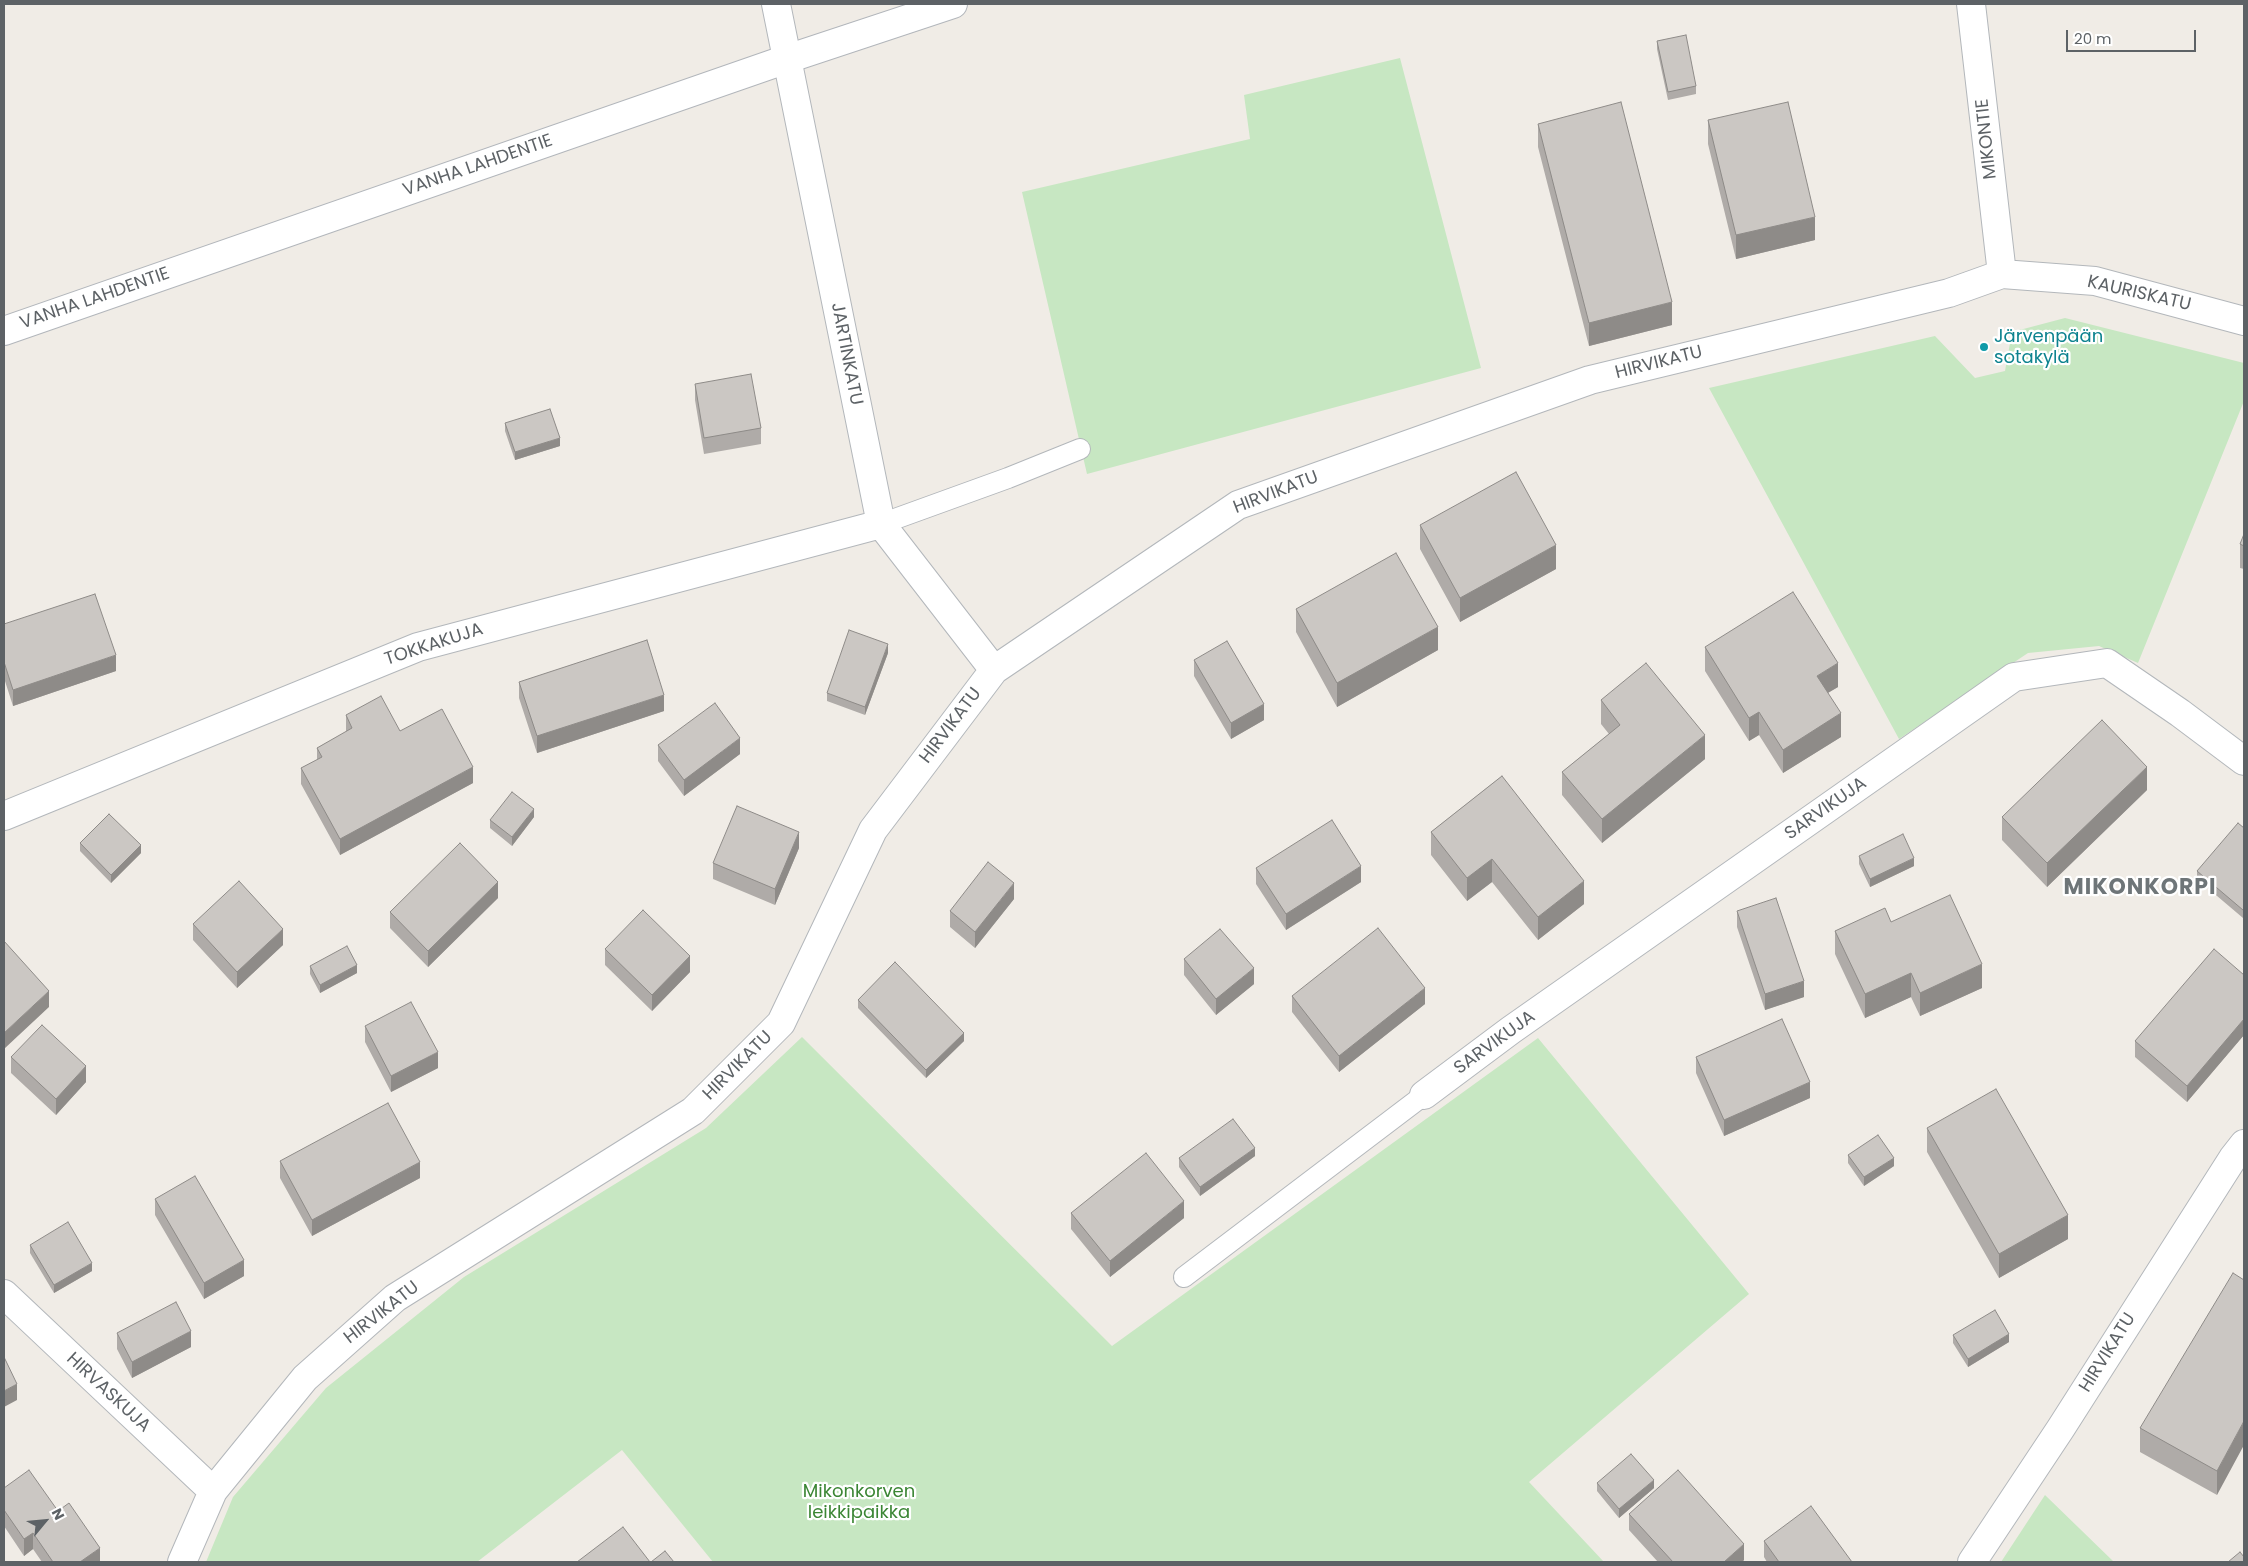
<!DOCTYPE html>
<meta charset="utf-8">
<style>
body{margin:0}
#map{position:relative;width:2248px;height:1566px;overflow:hidden;background:#f0ece6;font-family:Poppins,sans-serif}
canvas{display:block}
.frame{position:absolute;inset:0;border:5px solid #5d6266;pointer-events:none}
.north{position:absolute;left:20px;top:1496px;width:50px;height:50px;-webkit-text-stroke:4px #fff;paint-order:stroke;rotate:62deg;font-size:14px;font-weight:700;line-height:20px;text-align:center;color:#5d6266}
.north::after{content:'';display:block;margin:auto;width:18px;height:22px;background:#5d6266;clip-path:polygon(50% 0,100% 100%,50% 72%,0 100%)}
.scale{position:absolute;left:2066px;top:30px;width:130px;height:22px;box-sizing:border-box;border:2px solid #5d6266;border-top:0;padding-left:6px;font-size:15px;line-height:18px;white-space:nowrap;color:#5d6266;-webkit-text-stroke:4px #fff;paint-order:stroke}
</style>
<div id="map">
<canvas width="2248" height="1566"></canvas>
<div class="frame"></div>
<div class="north">N</div>
<div class="scale">20 m</div>
</div>
<script>
const context = document.querySelector('canvas').getContext('2d');
context.lineJoin = 'round';
function fill(path, color) { context.fillStyle = color; context.fill(path, 'evenodd'); }
const poly = rows => new Path2D(rows.map(r => 'M' + r).join(''));
function trace(path, color, width, dash) { context.strokeStyle = color; context.lineWidth = width; context.lineCap = dash ? 'butt' : 'round'; context.setLineDash(dash || []); context.stroke(path); }
function drawText(font, color, halo, rows, align = 'center') {
  context.font = font + ' Poppins,sans-serif'; context.lineWidth = 4.5; context.setLineDash([]); context.textBaseline = 'middle'; context.strokeStyle = halo; context.fillStyle = color; for (const [text, x, y, turn = 0] of rows) {
    context.save(); context.translate(x, y); context.rotate((+turn || 0) * Math.PI / 180); context.textAlign = isNaN(turn) ? turn : align; if (halo) context.strokeText(text, 0, 0); context.fillText(text, 0, 0); context.restore();
  }
}
fill(poly([
 [1400,58,1481,368,1087,474,1022,192,1250,139,1244,95],
 [2065,318,2244,363,2244,401,2138,663,2099,646,2028,653,1899,739,1709,388,1935,336,1975,378,2005,371,2012,332],
 [802,1037,1112,1346,1538,1038,1749,1294,1529,1482,1604,1562,713,1562,622,1450,477,1562,206,1562,233,1497,326,1388,464,1277,706,1128],
 [2045,1495,2114,1562,2001,1562]
]), '#c7e7c2');
const service = poly([
 [881,524,1008,478,1080,449],
 [1184,1277,1424,1095]
]);
const minor = poly([
 [776,4,881,524,994,670],
 [1971,4,2002,274],
 [4,816,418,647,881,524],
 [1424,1095,1511,1030,2014,677,2107,663,2180,713,2244,761],
 [4,1294,213,1491],
 [182,1562,213,1491,305,1378,395,1298,693,1111,781,1023,873,830,994,670,1238,505,1590,380,1949,293,2002,274,2095,281,2244,321],
 [1972,1562,2061,1428,2233,1158,2244,1144]
]);
const secondary = poly([
 [4,331,787,59,953,4]
]);
trace(service, '#b3b7bb', 22);
trace(minor, '#b3b7bb', 30);
trace(secondary, '#b2b6bb', 30);
trace(service, '#fff', 20);
trace(minor, '#fff', 28);
trace(secondary, '#fff', 28);
fill(poly([
 [1657,41,1696,86,1696,94,1668,100,1657,49],
 [1708,120,1815,240,1736,259,1708,144],
 [1538,124,1672,325,1589,346,1538,147],
 [695,384,761,428,761,444,704,454,695,400],
 [505,423,560,446,515,460,505,431],
 [1420,525,1556,569,1460,622,1420,549],
 [2244,534,2244,569,2240,568,2240,544],
 [1296,609,1438,650,1337,707,1296,632],
 [4,624,116,671,13,706,4,678],
 [1705,647,1838,687,1828,693,1841,737,1783,773,1759,735,1749,741,1705,671],
 [888,653,865,715,827,701,827,693],
 [1194,660,1264,720,1231,739,1194,676],
 [519,682,664,711,537,753,519,698],
 [1601,700,1705,759,1602,843,1562,795,1562,772,1609,734,1601,724],
 [346,715,400,731,473,783,340,855,301,784,301,768,317,760,317,748,346,732],
 [658,745,740,754,684,796,658,761],
 [1502,776,1584,904,1538,940,1492,882,1467,901,1431,855,1431,832],
 [2147,790,2047,887,2002,840,2002,817],
 [534,817,512,846,490,828,490,820],
 [2244,828,2243,918,2197,879,2197,871],
 [80,843,141,853,111,883,80,851],
 [799,848,775,905,713,879,713,863],
 [1859,856,1914,866,1870,887,1859,864],
 [1256,868,1361,882,1286,930,1256,884],
 [498,898,428,967,390,928,390,912],
 [1014,899,975,948,950,927,950,911],
 [1737,911,1804,997,1765,1010,1737,927],
 [1891,922,1982,988,1920,1016,1911,997,1865,1018,1835,954,1835,931],
 [193,924,283,945,237,988,193,940],
 [605,949,690,972,652,1011,605,965],
 [1184,959,1254,984,1216,1015,1184,975],
 [310,966,357,973,320,993,310,974],
 [2244,975,2244,1035,2187,1102,2135,1057,2135,1041],
 [1292,996,1425,1004,1339,1072,1292,1012],
 [858,1000,964,1041,926,1078,858,1008],
 [365,1026,438,1068,391,1092,365,1042],
 [11,1057,86,1082,56,1115,11,1073],
 [1696,1057,1810,1098,1724,1136,1696,1073],
 [1927,1128,2068,1239,1999,1278,1927,1152],
 [1848,1155,1894,1166,1864,1186,1848,1163],
 [1255,1156,1200,1196,1179,1167,1179,1158],
 [280,1161,420,1178,312,1236,280,1178],
 [155,1199,244,1276,204,1299,155,1215],
 [1071,1213,1184,1218,1110,1277,1071,1229],
 [30,1245,92,1271,54,1293,30,1253],
 [2244,1280,2217,1495,2140,1452,2140,1428],
 [117,1333,191,1347,132,1378,117,1349],
 [1953,1335,2009,1342,1968,1367,1953,1343],
 [1597,1483,1654,1488,1619,1518,1597,1491],
 [4,1488,58,1511,100,1562,42,1562,33,1549,24,1556,4,1526],
 [1629,1514,1744,1560,1742,1562,1658,1562,1629,1530],
 [1764,1541,1852,1562,1767,1562,1764,1557]
]), '#afaba8');
fill(poly([
 [1815,217,1815,240,1736,259,1736,235],
 [1672,302,1672,325,1589,346,1589,323],
 [560,438,560,446,515,460,515,452],
 [1556,545,1556,569,1460,622,1460,598],
 [1438,627,1438,650,1337,707,1337,683],
 [888,644,888,653,865,715,865,707],
 [116,655,116,671,13,706,13,690],
 [1838,663,1838,687,1817,699,1817,676],
 [664,695,664,711,537,753,537,736],
 [1264,704,1264,720,1231,739,1231,723],
 [1759,712,1759,735,1749,741,1749,718],
 [1841,713,1841,737,1783,773,1783,750],
 [1705,735,1705,759,1602,843,1602,819],
 [740,738,740,754,684,796,684,780],
 [473,767,473,783,340,855,340,839],
 [2147,767,2147,790,2047,887,2047,863],
 [534,809,534,817,512,846,512,837],
 [799,832,799,848,775,905,775,889],
 [141,845,141,853,111,883,111,875],
 [1914,858,1914,866,1870,887,1870,879],
 [1492,859,1492,882,1467,901,1467,878],
 [1361,866,1361,882,1286,930,1286,914],
 [1584,881,1584,904,1538,940,1538,917],
 [498,882,498,898,428,967,428,951],
 [1014,883,1014,899,975,948,975,932],
 [283,929,283,945,237,988,237,972],
 [690,956,690,972,652,1011,652,995],
 [1982,964,1982,988,1920,1016,1920,993],
 [357,965,357,973,320,993,320,985],
 [1254,968,1254,984,1216,1015,1216,999],
 [1911,973,1911,997,1865,1018,1865,994],
 [1804,981,1804,997,1765,1010,1765,994],
 [1425,988,1425,1004,1339,1072,1339,1056],
 [49,991,49,1007,4,1049,4,1033],
 [2244,1019,2244,1035,2187,1102,2187,1086],
 [964,1033,964,1041,926,1078,926,1070],
 [438,1052,438,1068,391,1092,391,1076],
 [86,1066,86,1082,56,1115,56,1099],
 [1810,1082,1810,1098,1724,1136,1724,1120],
 [1255,1148,1255,1156,1200,1196,1200,1187],
 [1894,1158,1894,1166,1864,1186,1864,1177],
 [420,1162,420,1178,312,1236,312,1220],
 [1184,1201,1184,1218,1110,1277,1110,1261],
 [2068,1215,2068,1239,1999,1278,1999,1254],
 [244,1260,244,1276,204,1299,204,1283],
 [92,1263,92,1271,54,1293,54,1285],
 [191,1331,191,1347,132,1378,132,1362],
 [2009,1334,2009,1342,1968,1367,1968,1359],
 [17,1384,17,1400,4,1407,4,1391],
 [2244,1421,2244,1445,2217,1495,2217,1471],
 [1654,1480,1654,1488,1619,1518,1619,1509],
 [33,1533,33,1549,24,1556,24,1539],
 [1744,1544,1744,1560,1742,1562,1724,1562],
 [100,1548,100,1562,80,1562]
]), '#8e8b88');
const building = poly([
 [1686,35,1696,86,1668,92,1657,41,1686,35],
 [1621,102,1672,302,1589,323,1538,124,1621,102],
 [1788,102,1815,217,1736,235,1708,120,1788,102],
 [751,374,761,428,704,438,695,384,751,374],
 [550,409,560,438,515,452,505,423,550,409],
 [1516,472,1556,545,1460,598,1420,525,1516,472],
 [2244,534,2244,546,2240,544,2244,534],
 [1396,553,1438,627,1337,683,1296,609,1396,553],
 [1793,592,1838,663,1817,676,1841,713,1783,750,1759,712,1749,718,1705,647,1793,592],
 [95,594,116,655,13,690,4,662,4,624,95,594],
 [849,630,888,644,865,707,827,693,849,630],
 [647,640,664,695,537,736,519,682,647,640],
 [1227,641,1264,704,1231,723,1194,660,1227,641],
 [1646,663,1705,735,1602,819,1562,772,1620,725,1601,700,1646,663],
 [381,696,400,731,442,709,473,767,340,839,301,768,322,757,317,748,352,728,346,715,381,696],
 [715,703,740,738,684,780,658,745,715,703],
 [2102,720,2147,767,2047,863,2002,817,2102,720],
 [1502,776,1584,881,1538,917,1492,859,1467,878,1431,832,1502,776],
 [512,792,534,809,512,837,490,820,512,792],
 [737,806,799,832,775,889,713,863,737,806],
 [109,814,141,845,111,875,80,843,109,814],
 [1332,820,1361,866,1286,914,1256,868,1332,820],
 [2238,823,2244,828,2244,909,2243,910,2197,871,2238,823],
 [1903,834,1914,858,1870,879,1859,856,1903,834],
 [460,843,498,882,428,951,390,912,460,843],
 [988,862,1014,883,975,932,950,911,988,862],
 [239,881,283,929,237,972,193,924,239,881],
 [1950,895,1982,964,1920,993,1911,973,1865,994,1835,931,1885,908,1891,922,1950,895],
 [1776,898,1804,981,1765,994,1737,911,1776,898],
 [643,910,690,956,652,995,605,949,643,910],
 [1378,928,1425,988,1339,1056,1292,996,1378,928],
 [1220,929,1254,968,1216,999,1184,959,1220,929],
 [4,941,49,991,4,1033,4,941],
 [347,946,357,965,320,985,310,966,347,946],
 [2214,949,2244,975,2244,1019,2187,1086,2135,1041,2214,949],
 [895,962,964,1033,926,1070,858,1000,895,962],
 [411,1002,438,1052,391,1076,365,1026,411,1002],
 [1782,1019,1810,1082,1724,1120,1696,1057,1782,1019],
 [42,1025,86,1066,56,1099,11,1057,42,1025],
 [1996,1089,2068,1215,1999,1254,1927,1128,1996,1089],
 [388,1103,420,1162,312,1220,280,1161,388,1103],
 [1233,1119,1255,1148,1200,1187,1179,1158,1233,1119],
 [1878,1135,1894,1158,1864,1177,1848,1155,1878,1135],
 [1146,1153,1184,1201,1110,1261,1071,1213,1146,1153],
 [195,1176,244,1260,204,1283,155,1199,195,1176],
 [68,1222,92,1263,54,1285,30,1245,68,1222],
 [2233,1273,2244,1280,2244,1421,2217,1471,2140,1428,2233,1273],
 [176,1302,191,1331,132,1362,117,1333,176,1302],
 [1995,1310,2009,1334,1968,1359,1953,1335,1995,1310],
 [4,1357,17,1384,4,1391,4,1357],
 [1631,1454,1654,1480,1619,1509,1597,1483,1631,1454],
 [29,1470,58,1511,69,1503,100,1548,80,1562,53,1562,33,1533,24,1539,4,1510,4,1488,29,1470],
 [1678,1470,1744,1544,1724,1562,1673,1562,1629,1514,1678,1470],
 [1811,1506,1852,1562,1779,1562,1764,1541,1811,1506],
 [623,1527,650,1562,577,1562,623,1527],
 [665,1551,674,1562,651,1562,665,1551],
 [2240,1552,2244,1557,2244,1562,2228,1562,2240,1552]
]);
fill(building, '#cbc7c3');
trace(building, '#8e8b88', 1);
for (const [x, y, r, color] of [
 [1984,347,5,"#0f9aa8"]
]) { const dot = new Path2D(); dot.arc(x, y, r, 0, 2 * Math.PI); context.fillStyle = color; context.fill(dot); trace(dot, '#fff', 2); }
drawText('18px', '#5d6266', '#fff', [
 ["MIKONTIE",1987,139,-96],
 ["VANHA LAHDENTIE",478,166,-19],
 ["KAURISKATU",2139,294,13],
 ["VANHA LAHDENTIE",95,299,-19],
 ["JARTINKATU",846,354,79],
 ["HIRVIKATU",1659,363,-14],
 ["HIRVIKATU",1276,493,-21],
 ["TOKKAKUJA",434,645,-18],
 ["HIRVIKATU",951,726,-53],
 ["SARVIKUJA",1826,809,-35],
 ["SARVIKUJA",1495,1043,-36],
 ["HIRVIKATU",738,1066,-45],
 ["HIRVIKATU",382,1313,-38],
 ["HIRVIKATU",2108,1353,-58],
 ["HIRVASKUJA",108,1393,43]
]);
drawText('18px', '#0d838f', '#fff', [
 ["Järvenpään",1994,337],
 ["sotakylä",1994,358]
], 'left');
drawText('18px', '#3b8634', '#fff', [
 ["Mikonkorven",859,1492],
 ["leikkipaikka",859,1513]
]);
context.letterSpacing = '1px';
drawText('bold 22px', '#6e7578', '#fff', [
 ["MIKONKORPI",2140,888]
]);
context.letterSpacing = '0px';
</script>
